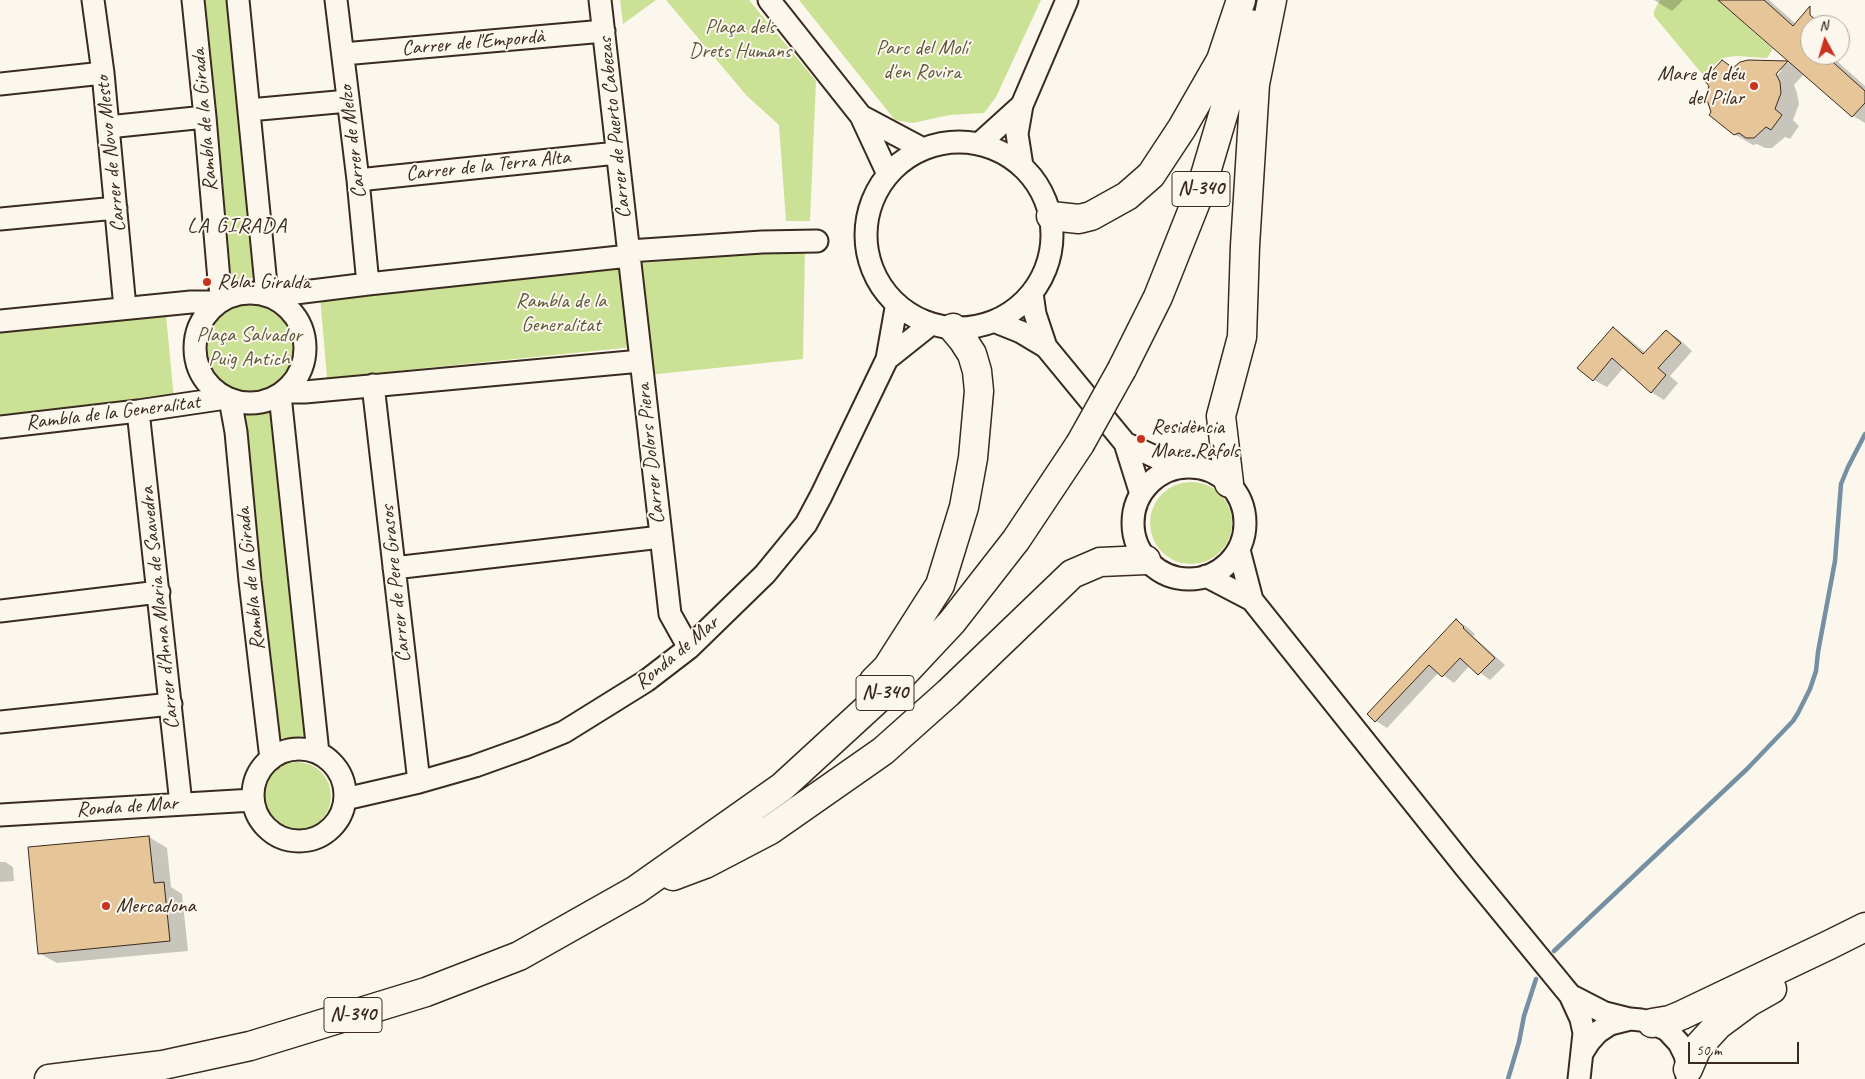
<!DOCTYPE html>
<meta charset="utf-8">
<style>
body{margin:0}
#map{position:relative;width:1865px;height:1079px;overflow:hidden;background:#fbf7ec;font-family:Caveat,sans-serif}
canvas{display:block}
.north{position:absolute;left:1800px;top:15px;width:50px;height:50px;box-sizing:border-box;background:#fbf7ec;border:1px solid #aea59a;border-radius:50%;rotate:354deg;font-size:14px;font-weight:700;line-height:20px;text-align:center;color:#3b2a1e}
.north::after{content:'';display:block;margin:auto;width:18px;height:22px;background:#c8321e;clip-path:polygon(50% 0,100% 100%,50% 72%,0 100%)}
.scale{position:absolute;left:1688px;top:1042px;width:111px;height:22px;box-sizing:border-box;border:2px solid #3b2a1e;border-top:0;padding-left:6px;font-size:15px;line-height:18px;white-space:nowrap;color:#3b2a1e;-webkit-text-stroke:4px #fbf7ec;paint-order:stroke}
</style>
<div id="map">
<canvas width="1865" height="1079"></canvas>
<div class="north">N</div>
<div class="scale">50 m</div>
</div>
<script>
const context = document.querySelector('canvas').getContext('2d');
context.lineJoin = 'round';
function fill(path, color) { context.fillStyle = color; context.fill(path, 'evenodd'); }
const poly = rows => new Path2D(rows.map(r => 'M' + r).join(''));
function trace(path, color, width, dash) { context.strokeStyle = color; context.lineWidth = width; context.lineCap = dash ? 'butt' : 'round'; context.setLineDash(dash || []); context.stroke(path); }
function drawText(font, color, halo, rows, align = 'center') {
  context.font = font + ' Caveat,sans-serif'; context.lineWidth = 4; context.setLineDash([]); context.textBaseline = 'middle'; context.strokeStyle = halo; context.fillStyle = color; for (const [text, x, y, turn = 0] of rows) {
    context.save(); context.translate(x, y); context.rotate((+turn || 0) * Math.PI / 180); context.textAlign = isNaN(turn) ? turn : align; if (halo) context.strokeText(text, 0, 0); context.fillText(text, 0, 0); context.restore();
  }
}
fill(poly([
 [198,0,233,0,260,277,224,281],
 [620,0,656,0,623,24],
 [666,0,749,0,816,81,810,221,786,221,779,125,747,96],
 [799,0,1041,0,996,97,984,113,949,115,913,123,895,120],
 [1660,0,1718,0,1773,49,1767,58,1736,56,1722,58,1703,75,1654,16,1654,11],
 [805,248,803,359,648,375,634,264],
 [623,266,633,347,327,378,320,296],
 '204 347a45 45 0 1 1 90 0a45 45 0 1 1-90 0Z',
 [166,315,174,399,0,416,0,331],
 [273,411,306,736,273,739,238,415],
 '1150 523a41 41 0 1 1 82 0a41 41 0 1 1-82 0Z',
 '263 796a34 34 0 1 1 68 0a34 34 0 1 1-68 0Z'
]), '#cbe196');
fill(poly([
 [1654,0,1683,0,1672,11],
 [1720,0,1769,0,1796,24,1806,13,1824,23,1827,25,1810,25,1810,55,1830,55,1865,86,1865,123,1853,116,1804,74,1794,85,1797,93,1799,104,1793,120,1799,126,1790,139,1785,137,1772,148,1765,148,1757,144,1753,145,1734,134,1723,62,1734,69,1748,61,1791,63],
 [1778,70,1782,70,1773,80,1771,78],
 [1613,329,1625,336,1646,353,1666,331,1679,339,1692,351,1670,376,1678,383,1664,400,1651,392,1624,367,1607,387,1594,380,1579,368],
 [1456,620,1467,627,1475,634,1473,636,1505,665,1490,680,1470,665,1454,683,1439,672,1387,728,1376,721,1369,714],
 [149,837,167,848,171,887,182,894,188,951,57,963,39,953],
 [0,862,5,862,13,867,14,881,0,882]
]), '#0003');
trace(poly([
 [1554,951,1747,769,1793,721,1798,713,1810,689,1816,671,1818,652,1835,561,1841,484,1848,467,1865,434],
 [1508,1079,1519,1042,1524,1016,1536,979]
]), '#758fa3', 4.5);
const building = poly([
 [1718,0,1764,0,1793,26,1810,6,1810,15,1821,25,1810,25,1810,55,1825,55,1865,91,1865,103,1852,117,1718,0],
 [1722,60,1733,68,1740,62,1748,60,1788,61,1776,74,1780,82,1781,93,1775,109,1782,115,1771,130,1766,127,1754,138,1746,138,1739,133,1734,135,1709,115,1711,112,1706,97,1709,86,1704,80,1722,60],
 [1613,327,1643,354,1666,330,1681,343,1658,368,1666,375,1651,393,1612,358,1593,381,1577,368,1613,327],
 [1456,619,1464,627,1463,628,1495,658,1478,675,1460,658,1442,677,1429,665,1375,722,1367,714,1456,619],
 [149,836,154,883,164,882,170,941,38,954,28,847,149,836]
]);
fill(building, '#e6c699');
trace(building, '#3b2a1e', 1);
const minor = poly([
 [93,0,103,73,125,308],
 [193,0,205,117,219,280,222,300],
 [238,0,267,295],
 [336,0,358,180,368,284],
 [600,0,670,614,689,648],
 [769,0,861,116,887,172],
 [343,54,604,31],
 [0,84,103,73],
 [249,110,348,101],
 [861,116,923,149],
 [108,127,205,117],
 '866 235a93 93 0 1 1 186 0a93 93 0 1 1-186 0Z',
 [979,144,1022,105],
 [1022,166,1017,134,1022,105,1067,0],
 [358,180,617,153],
 [0,219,116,208],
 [629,251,762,242,817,241],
 '195 348a55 55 0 1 1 110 0a55 55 0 1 1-110 0Z',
 [1032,293,1035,314,1046,347,1125,443,1141,494],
 [271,296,368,284,629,256],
 [0,321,191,302,219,302],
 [996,322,1021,332,1046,347],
 [887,359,931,324],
 [373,385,419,782],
 [284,392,305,392,641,361],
 [280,395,318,753],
 [230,399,236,432,250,581,271,759],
 [138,411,181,804],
 [0,427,138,411,226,398],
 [1125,443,1179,468],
 '1133 523a56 56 0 1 1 112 0a56 56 0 1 1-112 0Z',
 [1239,550,1252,600,1465,867,1570,995,1581,1019,1584,1033,1579,1079],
 [394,568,661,537],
 [1206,576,1252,600],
 [0,611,159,592],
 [0,722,171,704],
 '253 795a46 46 0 1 1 92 0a46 46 0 1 1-92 0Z',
 [345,799,419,782,475,766,525,748,564,732,646,681,689,648,765,574,806,524,821,496,887,359,896,308],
 [0,815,253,800],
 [1570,995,1605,1013,1629,1019],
 [1582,1053,1589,1042,1598,1032,1610,1024,1630,1019,1641,1020,1652,1023,1667,1030,1679,1043,1685,1055,1688,1069,1687,1076]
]);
const highway = poly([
 [1051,216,1079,219,1091,216,1127,196,1151,175,1182,128,1221,60,1241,0],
 [1122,369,1158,297,1201,189,1250,24],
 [1229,483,1221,416,1242,337,1245,246,1255,84,1272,0],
 [874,681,887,668,940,585,964,507,973,458,979,391,977,371,972,354,963,340,953,328],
 [673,876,705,864,770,830,883,751,948,693,1072,574,1100,562,1146,560],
 [1652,1023,1670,1020,1682,1015,1829,945,1865,927],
 [1688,1069,1697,1048,1718,1025,1749,1002,1772,989],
 [49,1079,163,1065,250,1046,426,992,519,956,636,890,782,787,893,685,952,622,1016,540,1080,444]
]);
trace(minor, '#3b2a1e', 25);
trace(highway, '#3b2a1e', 31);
trace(minor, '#fbf7ec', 21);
trace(highway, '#fbf7ec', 28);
const highwayBridge = poly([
 [1080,444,1122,369]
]);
trace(highwayBridge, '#3b2a1e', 31, []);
trace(highwayBridge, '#fbf7ec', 28);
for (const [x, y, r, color] of [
 [1754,86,5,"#c8321e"],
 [207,282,5,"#c8321e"],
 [1141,439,5,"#c8321e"],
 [106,906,5,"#c8321e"]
]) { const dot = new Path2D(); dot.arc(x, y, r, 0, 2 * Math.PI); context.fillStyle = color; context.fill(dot); trace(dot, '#fbf7ec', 2); }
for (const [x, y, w] of [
 [1201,189,58],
 [885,693,58],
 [353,1015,58]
]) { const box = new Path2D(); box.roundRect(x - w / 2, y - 17.5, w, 35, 4); context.fillStyle = '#fbf7ec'; context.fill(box); trace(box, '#3b2a1e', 1); }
drawText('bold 20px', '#3b2a1e', null, [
 ["N-340",1201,189],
 ["N-340",885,693],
 ["N-340",353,1015]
]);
drawText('21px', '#5f583c', '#fbf7ec', [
 ["Plaça dels",740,27],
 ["Drets Humans",740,51],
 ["Parc del Molí",922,48],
 ["d'en Rovira",922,72],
 ["Rambla de la",561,301],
 ["Generalitat",561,325],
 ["Plaça Salvador",249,335],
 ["Puig Antich",249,359]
]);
drawText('21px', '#3b2a1e', '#fbf7ec', [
 ["Carrer de l'Empordà",473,43,-5],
 ["Rambla de la Girada",205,120,-95],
 ["Carrer de Puerto Cabezas",615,128,-96],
 ["Carrer de Melzo",353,142,-97],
 ["Carrer de Novo Mesto",111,154,-96],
 ["Carrer de la Terra Alta",488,166,-6],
 ["Rambla de la Generalitat",113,413,-7],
 ["Carrer Dolors Piera",651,454,-96],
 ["Rambla de la Girada",251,579,-96],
 ["Carrer de Pere Grasos",396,584,-96],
 ["Carrer d'Anna Maria de Saavedra",160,608,-96],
 ["Ronda de Mar",677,653,-40],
 ["Ronda de Mar",127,807,-4]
]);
drawText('21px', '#3b2a1e', '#fbf7ec', [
 ["Mare de déu",1744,74,"right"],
 ["del Pilar",1744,98,"right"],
 ["Rbla. Giralda",217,282],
 ["Residència",1151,427],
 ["Mare Ràfols",1151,451],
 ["Mercadona",116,906]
], 'left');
context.letterSpacing = '1px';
drawText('22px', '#3b2a1e', '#fbf7ec', [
 ["LA GIRADA",237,226]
]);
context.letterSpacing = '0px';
</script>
